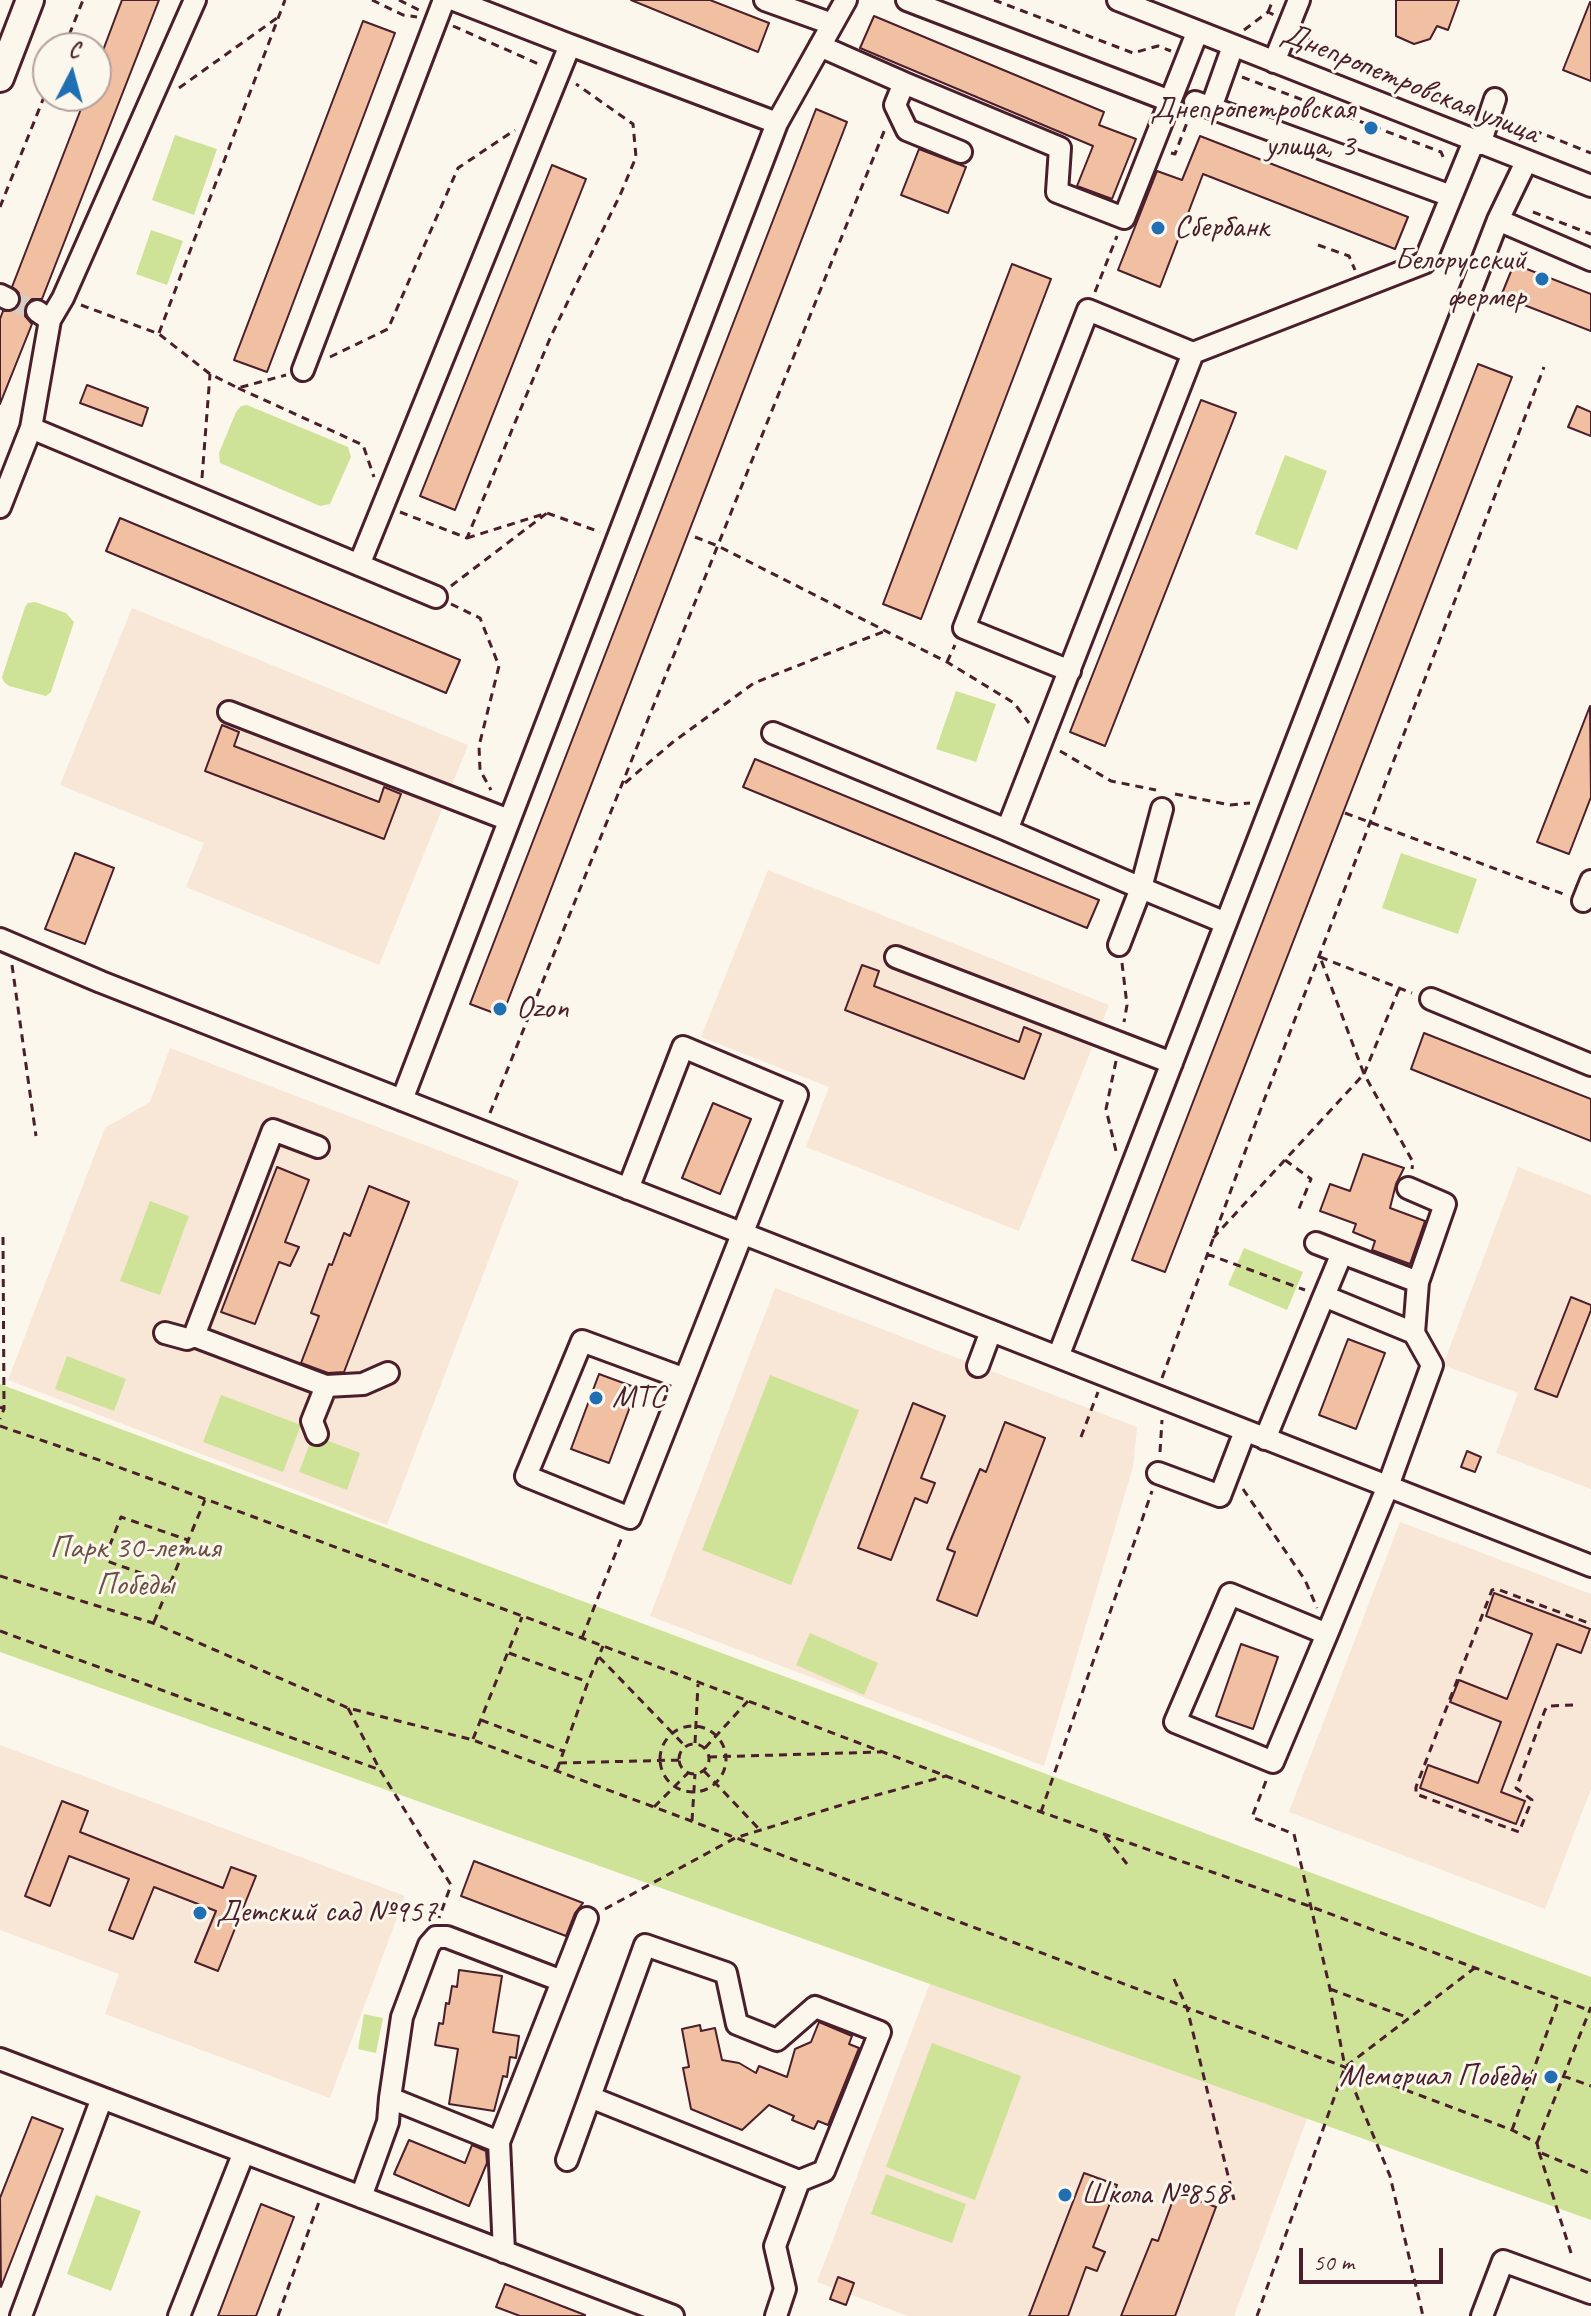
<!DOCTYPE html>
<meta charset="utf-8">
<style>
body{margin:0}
#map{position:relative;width:1591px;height:2316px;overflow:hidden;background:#fbf7ec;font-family:Caveat,sans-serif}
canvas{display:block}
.north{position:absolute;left:32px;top:32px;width:80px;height:80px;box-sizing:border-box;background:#fbf7ec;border:2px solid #b4a19f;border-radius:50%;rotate:6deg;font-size:22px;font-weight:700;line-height:32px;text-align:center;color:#4a1f2b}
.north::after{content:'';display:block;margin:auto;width:28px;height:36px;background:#1f6fb2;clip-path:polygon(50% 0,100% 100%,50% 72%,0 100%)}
.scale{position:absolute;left:1299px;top:2248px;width:144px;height:36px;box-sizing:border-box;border:4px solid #4a1f2b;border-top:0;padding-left:10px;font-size:24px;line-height:28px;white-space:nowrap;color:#4a1f2b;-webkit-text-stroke:6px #fbf7ec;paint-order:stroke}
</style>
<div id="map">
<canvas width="1591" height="2316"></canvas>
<div class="north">С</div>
<div class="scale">50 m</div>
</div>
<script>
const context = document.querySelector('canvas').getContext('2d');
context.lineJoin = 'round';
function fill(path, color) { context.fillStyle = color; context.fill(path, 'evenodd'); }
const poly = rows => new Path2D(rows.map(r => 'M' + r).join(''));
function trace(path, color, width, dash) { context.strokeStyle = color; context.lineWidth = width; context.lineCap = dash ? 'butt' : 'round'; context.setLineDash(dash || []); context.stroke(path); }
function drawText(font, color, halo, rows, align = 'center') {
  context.font = font + ' Caveat,sans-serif'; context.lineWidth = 6; context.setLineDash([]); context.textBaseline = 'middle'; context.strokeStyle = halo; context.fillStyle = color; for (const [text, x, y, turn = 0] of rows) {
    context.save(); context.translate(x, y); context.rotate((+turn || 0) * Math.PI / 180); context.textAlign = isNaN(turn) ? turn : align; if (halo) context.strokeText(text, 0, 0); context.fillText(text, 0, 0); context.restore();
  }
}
fill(poly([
 [132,608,468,745,379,965,186,887,204,843,60,785],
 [768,870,1109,1005,1019,1231,806,1147,829,1087,701,1037],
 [170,1048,519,1181,387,1525,8,1380,105,1128,150,1102],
 [1518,1167,1591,1195,1591,1489,1496,1453,1518,1393,1443,1365],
 [775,1288,1137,1427,1133,1467,1044,1766,650,1616],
 [1400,1522,1591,1594,1591,1789,1545,1909,1289,1812],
 [0,1745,405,1896,330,2098,105,2014,119,1974,0,1930],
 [946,1941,1311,2108,1234,2316,908,2316,817,2282]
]), '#f8e6d6');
fill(poly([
 [175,135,217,149,194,215,152,200],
 [151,230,183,241,167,285,136,274],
 [247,405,348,447,351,457,330,504,320,506,220,463,219,453,236,412,241,406],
 [1285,455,1327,471,1297,550,1255,534],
 [35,602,66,613,74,622,51,692,46,696,9,686,4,682,2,677,25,607,28,603],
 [956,691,996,704,976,762,936,749],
 [1401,853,1477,879,1458,934,1382,908],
 [150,1201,189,1216,160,1295,120,1281],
 [1244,1248,1303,1272,1287,1310,1228,1285],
 [67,1356,126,1379,114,1411,55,1389],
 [770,1375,859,1410,791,1585,702,1550],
 [0,1384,1591,1977,1591,2220,0,1652],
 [221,1395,301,1425,283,1472,203,1442],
 [313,1435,360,1453,347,1490,299,1472],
 [810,1633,878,1663,864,1695,796,1665],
 [364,2014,383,2018,376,2053,358,2049],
 [932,2043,1021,2076,975,2200,886,2167],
 [886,2174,966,2204,952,2243,871,2214],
 [96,2195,141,2211,111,2291,67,2274]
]), '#cfe398');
const building = poly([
 [122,0,159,0,42,299,32,299,26,304,25,316,32,324,0,404,0,319,3,311,14,310,20,304,19,293,12,287,86,96,96,96,96,69,122,0],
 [631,0,710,0,769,23,758,52,631,0],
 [1396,0,1459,0,1448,30,1437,26,1430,39,1414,44,1396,36,1396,0],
 [1590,2,1591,3,1591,81,1563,70,1590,2],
 [874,16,1104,112,1099,125,1136,139,1112,199,1077,186,1093,146,860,48,874,16],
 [363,21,395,33,267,372,234,360,363,21],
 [816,109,847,122,502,1016,470,1004,816,109],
 [1200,136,1408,217,1395,249,1203,174,1160,287,1118,270,1157,171,1182,180,1200,136],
 [919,149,966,167,948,213,901,195,919,149],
 [552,165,586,179,455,510,420,496,552,165],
 [1012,264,1051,279,921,619,883,604,1012,264],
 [1514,264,1591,294,1591,331,1501,296,1514,264],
 [1478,364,1512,377,1165,1272,1132,1260,1478,364],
 [87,385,148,408,142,426,80,403,87,385],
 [1201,400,1236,413,1105,746,1070,732,1201,400],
 [1577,406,1591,412,1591,436,1568,427,1577,406],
 [120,518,460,660,446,693,106,551,120,518],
 [1590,706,1591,797,1569,854,1537,842,1590,706],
 [222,725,239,732,234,746,379,802,384,787,401,794,384,839,205,771,222,725],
 [755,759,1099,900,1087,928,743,787,755,759],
 [75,853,114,868,85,944,45,929,75,853],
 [862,965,879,971,874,986,1019,1042,1024,1027,1041,1034,1024,1079,845,1010,862,965],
 [1424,1033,1591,1099,1591,1141,1411,1069,1424,1033],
 [713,1103,751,1119,720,1194,682,1178,713,1103],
 [1363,1154,1404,1168,1396,1184,1390,1208,1425,1221,1410,1264,1372,1250,1375,1241,1353,1232,1356,1224,1320,1211,1330,1184,1350,1191,1363,1154],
 [277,1167,309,1180,285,1242,299,1247,290,1266,279,1262,255,1324,221,1312,277,1167],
 [369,1186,409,1202,344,1372,328,1373,301,1363,319,1316,311,1313,329,1264,332,1265,344,1233,350,1236,369,1186],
 [1571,1297,1591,1305,1591,1310,1557,1397,1535,1389,1571,1297],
 [1348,1339,1385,1353,1356,1429,1319,1415,1348,1339],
 [599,1374,637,1388,609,1463,571,1449,599,1374],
 [913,1403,945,1416,921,1478,935,1483,927,1503,915,1498,891,1560,858,1548,913,1403],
 [1005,1422,1045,1438,977,1616,937,1600,955,1552,947,1549,980,1469,986,1472,1005,1422],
 [1467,1451,1481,1457,1475,1472,1461,1467,1467,1451],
 [1494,1593,1590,1629,1581,1653,1557,1644,1501,1792,1525,1801,1516,1824,1420,1788,1428,1765,1478,1783,1501,1722,1450,1702,1459,1680,1507,1699,1532,1634,1486,1616,1494,1593],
 [1241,1644,1278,1657,1253,1729,1216,1716,1241,1644],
 [62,1801,88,1811,80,1832,223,1888,231,1867,256,1876,218,1971,195,1962,216,1911,154,1887,133,1939,109,1930,129,1879,69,1856,50,1906,25,1896,62,1801],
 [474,1861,583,1903,575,1913,566,1936,461,1896,474,1861],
 [459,1970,502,1976,493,2032,519,2036,516,2058,510,2057,507,2077,503,2076,494,2111,449,2104,458,2049,435,2045,439,2023,443,2024,446,2003,449,2004,452,1986,457,1987,459,1970],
 [819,2022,852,2036,849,2044,859,2048,828,2125,818,2121,814,2129,792,2120,794,2116,769,2105,742,2130,691,2109,683,2068,689,2067,682,2029,700,2025,701,2031,715,2028,722,2060,739,2063,756,2073,759,2066,787,2077,795,2049,811,2042,819,2022],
 [32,2117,63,2129,1,2287,0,2198,32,2117],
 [409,2140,465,2163,472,2145,486,2151,487,2163,469,2206,394,2174,409,2140],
 [1084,2173,1117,2185,1093,2247,1105,2252,1101,2261,1097,2271,1086,2267,1068,2316,1029,2316,1084,2173],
 [1176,2192,1216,2207,1175,2316,1121,2316,1152,2239,1158,2241,1176,2192],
 [261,2204,294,2217,256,2316,218,2316,261,2204],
 [838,2277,854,2283,846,2305,830,2299,838,2277],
 [505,2284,585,2315,585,2316,520,2316,496,2307,505,2284]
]);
fill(building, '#f1bfa1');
trace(building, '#4a1f2b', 2);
trace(poly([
 [8,299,37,311]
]), '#d8ccc5', 20, [20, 10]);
const minor = poly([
 [454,0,570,45],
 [765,0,832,24],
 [907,0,1170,101],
 [1118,0,1591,186],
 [820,46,904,83,895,105,907,130,961,152],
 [1274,62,1299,0],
 [904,83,1060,148,1057,192,1124,218,1197,33],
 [1195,102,1451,196],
 [1211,108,1233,46],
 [1480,144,1495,99],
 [1498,220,1591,260],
 [0,295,8,299],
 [50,320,63,298,195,0],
 [303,370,444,0],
 [31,428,436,597],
 [0,507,31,428,50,320,37,311],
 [359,565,570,45,777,123],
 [1070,671,964,628,1088,310,1193,353,1424,263,1474,141],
 [229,712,509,820],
 [773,733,1007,830,1193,353],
 [1007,830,1141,888,1162,809],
 [1583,901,1591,881],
 [0,939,101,982,1591,1566],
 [1119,945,1141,888,1226,923],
 [896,957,1172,1063],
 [1431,999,1591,1065],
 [402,1100,777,123,846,0],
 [1408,1188,1445,1204,1418,1282,1414,1333],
 [628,1189,683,1047,797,1095,630,1518,526,1476,582,1341,685,1379],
 [1316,1243,1418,1282],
 [1324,1296,1342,1253],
 [165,1333,187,1339,194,1336,326,1386,363,1384,388,1373],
 [194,1336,273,1130,318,1147],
 [1058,1357,1498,220,1526,162],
 [978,1366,991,1331],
 [317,1434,312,1421,326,1386],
 [1265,1439,1324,1296,1414,1333,1432,1365,1388,1486,1327,1634,1273,1762,1175,1722,1230,1594,1327,1634],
 [1158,1473,1220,1496,1245,1431],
 [0,2059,673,2316],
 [590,2097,799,2181,775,2246,785,2289,776,2316],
 [499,2142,390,2098,402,2017,429,1945,436,1937,447,1937,562,1981],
 [567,2160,645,1945,726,1973,737,2024,777,2040,815,2007,880,2032,824,2171,799,2181],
 [361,2197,388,2122,390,2098],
 [504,2252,499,2142,587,1918],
 [21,2316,102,2098],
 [179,2316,244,2152],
 [1482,2316,1503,2261,1591,2293]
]);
const major = poly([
 [0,78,30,0]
]);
trace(minor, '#4a1f2b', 26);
trace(major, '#4a1f2b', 32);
trace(poly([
 [372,0,403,15,417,17],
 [399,0,421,11],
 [994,0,1133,53,1158,46,1171,51],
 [1268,12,1273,0],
 [453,26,541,65],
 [1244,30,1268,12,1274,15],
 [1307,32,1310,44,1471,106],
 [64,48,83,0],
 [1242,77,1441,152,1444,159],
 [179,88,277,18],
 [1508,120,1591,153],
 [1171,153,1175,154,1188,120],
 [0,207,48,87],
 [1533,212,1591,234],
 [1318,245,1349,256,1355,270],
 [1095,292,1117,236],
 [81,305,159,334,210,374,238,388,286,375],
 [159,333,285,0],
 [330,357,388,329,458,168,515,130],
 [238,388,363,445,374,477],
 [202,478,210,374],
 [400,512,467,538,551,336,621,193,636,157,633,124,576,84],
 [695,537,718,546,947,662,1014,703,1029,723],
 [467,538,547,513,600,532],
 [451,586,547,513],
 [451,604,480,618,499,666,479,746,480,770,491,790],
 [947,662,955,645],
 [1060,751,1111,781,1156,790],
 [625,783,673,742,754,683,885,631],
 [1175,794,1230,805,1250,803],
 [1345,813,1566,895],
 [1320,957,1412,993],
 [1122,963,1127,1005,1124,1022],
 [12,965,36,1136],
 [1399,989,1364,1074,1413,1162,1412,1169],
 [1116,1061,1106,1109,1116,1151],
 [490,1113,885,129],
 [1285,1160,1311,1179,1298,1211],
 [3,1237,4,1409],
 [1213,1238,1364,1074,1320,957],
 [1207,1254,1305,1290],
 [1162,1378,1263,1103,1544,367],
 [0,1407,4,1409,0,1419],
 [0,1426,102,1461,582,1638,1041,1812,1309,1906,1591,2011],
 [1081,1437,1098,1392],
 [1160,1452,1162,1420],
 [1243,1489,1305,1580,1317,1608],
 [0,1576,153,1623,348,1708,473,1740,654,1807,1512,2130,1537,2143,1539,2152,1591,2174],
 [169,1583,104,1560,121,1517,188,1540],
 [154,1622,205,1500],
 [0,1631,380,1770],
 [582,1638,622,1537],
 [509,1653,588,1682],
 [599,1657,685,1746],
 [1573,1705,1548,1706,1545,1710,1516,1788,1532,1800,1519,1832,1416,1794,1416,1787,1492,1590,1497,1589,1591,1624],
 [348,1708,380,1770,451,1885,439,1918],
 [481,1720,563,1751],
 '660 1759a33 33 0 1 1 66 0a33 33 0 1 1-66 0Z',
 [473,1739,522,1617],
 [695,1743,698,1684],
 '679 1759a15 15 0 1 1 30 0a15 15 0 1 1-30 0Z',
 [705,1748,748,1701],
 [709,1757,881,1752],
 [559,1763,679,1760],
 [557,1770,588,1682,603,1646],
 [704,1771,759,1829],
 [1266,1781,1252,1817,1294,1834,1330,1989,1345,2067,1390,2176,1423,2316],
 [654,1807,688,1773],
 [1041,1812,1152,1491],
 [692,1821,695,1774],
 [1105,1836,1127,1864],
 [605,1909,735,1838,848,1803,946,1776],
 [1174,1979,1187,2008,1234,2200],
 [1330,1989,1409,2018],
 [1563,2076,1591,2086],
 [1512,2130,1559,1999],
 [1537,2143,1591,2007],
 [1539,2152,1572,2256],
 [278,2316,319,2202],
 [1257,2316,1345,2067,1476,1967]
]), '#4a1f2b', 3, [8, 6]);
trace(minor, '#fbf7ec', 20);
trace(major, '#fbf7ec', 26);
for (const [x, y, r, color] of [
 [1371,128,8,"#1f6fb2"],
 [1158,228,8,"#1f6fb2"],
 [1542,279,8,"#1f6fb2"],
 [500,1009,8,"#1f6fb2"],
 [596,1398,8,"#1f6fb2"],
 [200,1913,8,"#1f6fb2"],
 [1551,2077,8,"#1f6fb2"],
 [1065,2195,8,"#1f6fb2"]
]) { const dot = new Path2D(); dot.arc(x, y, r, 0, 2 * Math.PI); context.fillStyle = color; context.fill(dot); trace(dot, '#fbf7ec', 3); }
drawText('32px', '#4a1f2b', '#fbf7ec', [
 ["Днепропетровская улица",1410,84,22]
]);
drawText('32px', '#4a1f2b', '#fbf7ec', [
 ["Днепропетровская",1355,110,"right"],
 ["улица, 3",1355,147,"right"],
 ["Сбербанк",1174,228],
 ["Белорусский",1526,261,"right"],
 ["фермер",1526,298,"right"],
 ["Ozon",516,1009],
 ["МТС",612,1398],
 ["Детский сад №957",216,1913],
 ["Мемориал Победы",1535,2077,"right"],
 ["Школа №858",1081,2195]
], 'left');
drawText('32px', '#6b5046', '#fbf7ec', [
 ["Парк 30-летия",135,1549],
 ["Победы",135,1586]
]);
</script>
